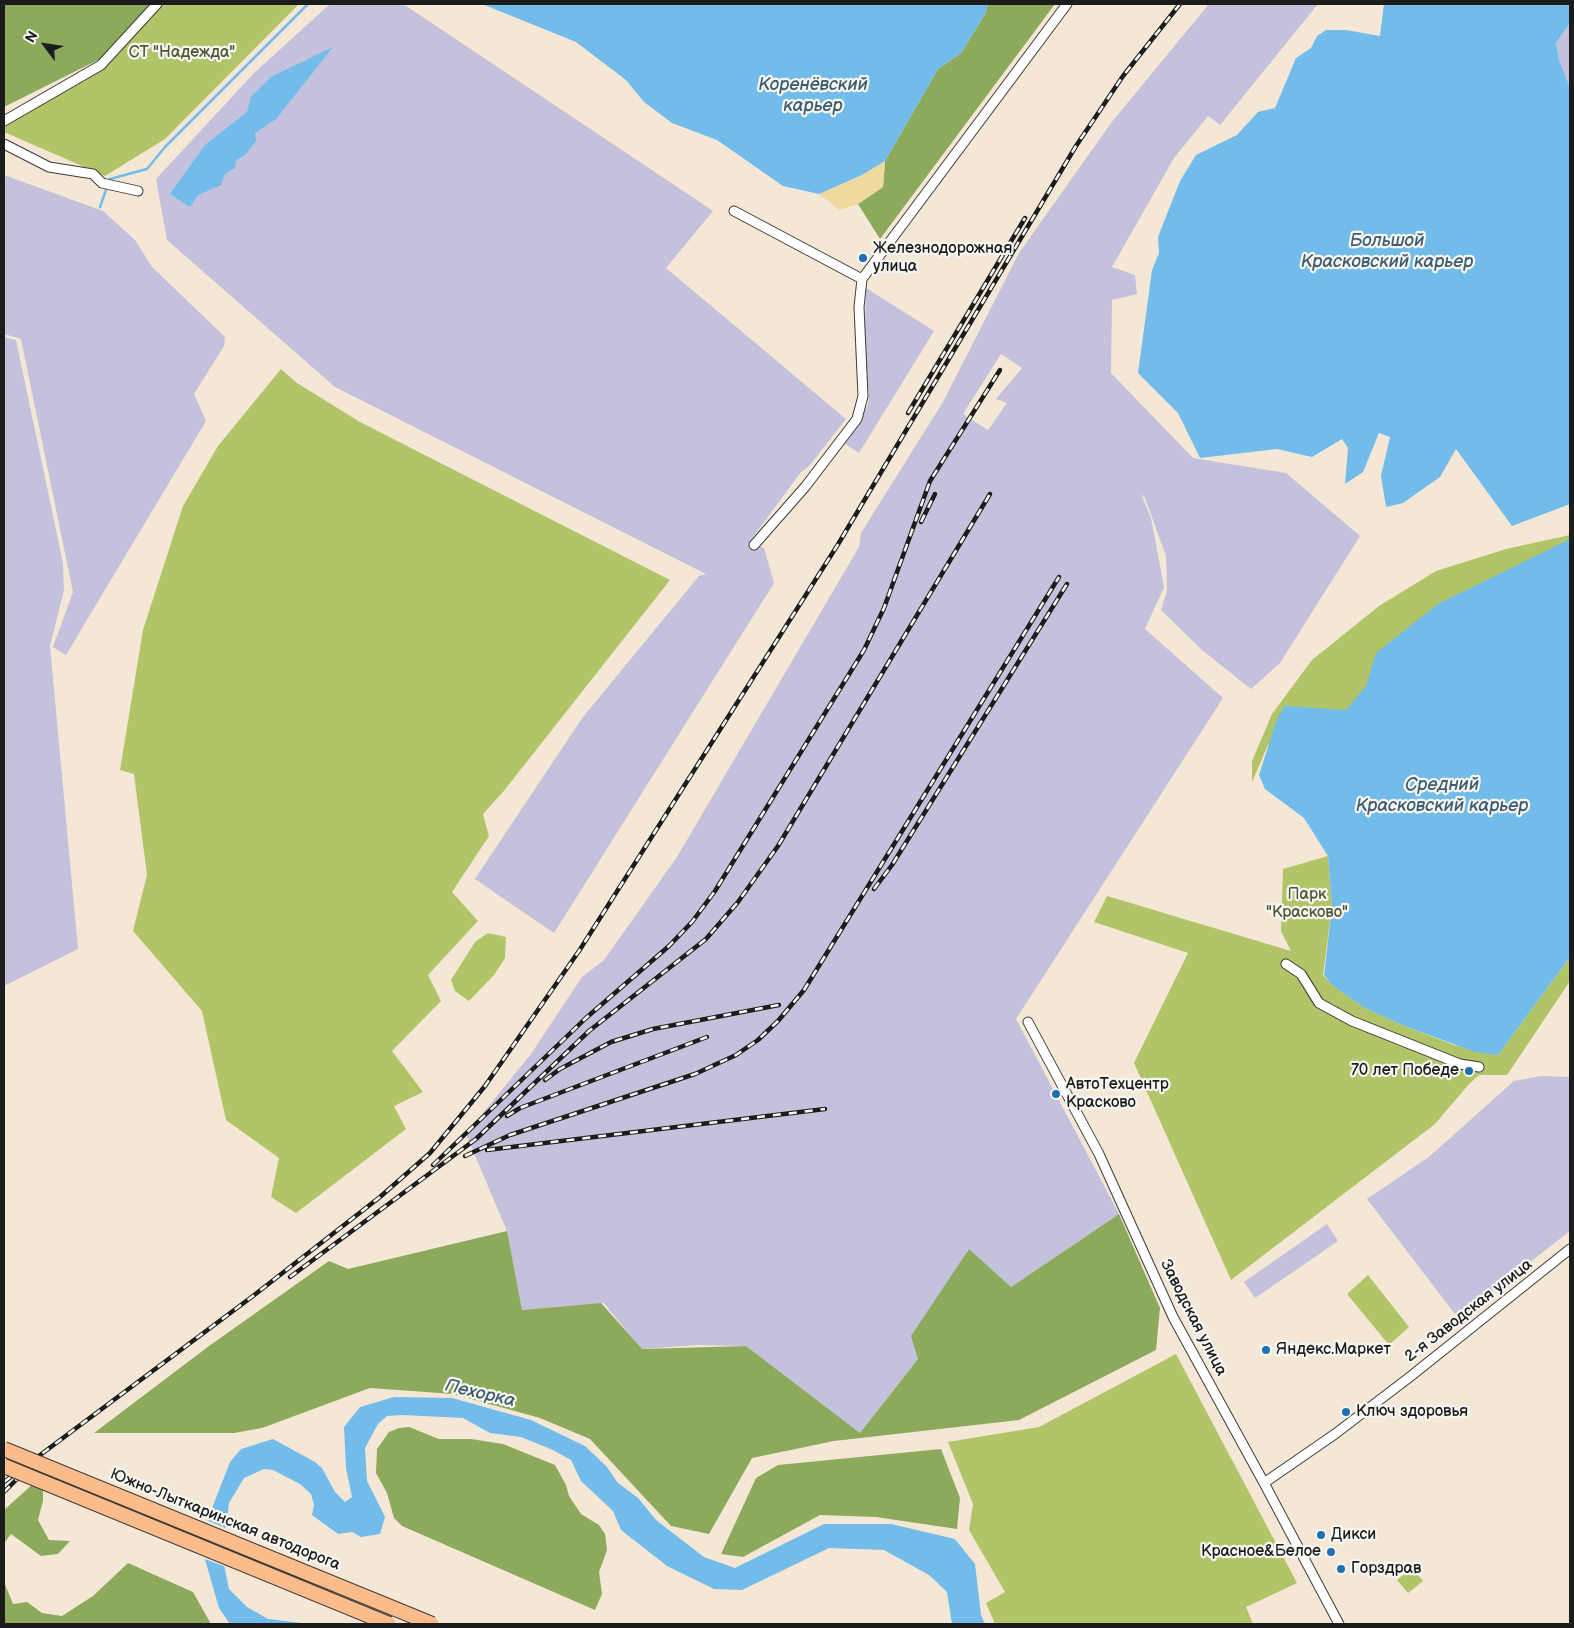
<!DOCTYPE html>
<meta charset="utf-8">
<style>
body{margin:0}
#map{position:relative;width:1574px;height:1628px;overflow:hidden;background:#f5e7d5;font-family:"Balsamiq Sans",sans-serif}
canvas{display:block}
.frame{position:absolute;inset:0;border:5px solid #1c1c1c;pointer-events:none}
.north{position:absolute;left:20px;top:20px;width:50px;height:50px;-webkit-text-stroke:4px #f6f6f2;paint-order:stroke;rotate:301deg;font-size:14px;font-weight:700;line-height:20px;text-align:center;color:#1c1c1c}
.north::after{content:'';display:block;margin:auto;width:18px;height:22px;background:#1c1c1c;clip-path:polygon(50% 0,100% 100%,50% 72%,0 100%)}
</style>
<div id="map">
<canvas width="1574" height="1628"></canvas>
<div class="frame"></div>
<div class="north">N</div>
</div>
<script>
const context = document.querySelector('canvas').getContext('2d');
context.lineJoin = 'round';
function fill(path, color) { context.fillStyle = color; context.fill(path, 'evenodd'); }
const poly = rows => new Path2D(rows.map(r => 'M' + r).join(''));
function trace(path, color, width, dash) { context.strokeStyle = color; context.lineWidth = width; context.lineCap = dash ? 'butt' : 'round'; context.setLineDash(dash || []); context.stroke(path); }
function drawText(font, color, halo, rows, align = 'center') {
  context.font = font + ' "Balsamiq Sans",sans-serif'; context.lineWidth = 4.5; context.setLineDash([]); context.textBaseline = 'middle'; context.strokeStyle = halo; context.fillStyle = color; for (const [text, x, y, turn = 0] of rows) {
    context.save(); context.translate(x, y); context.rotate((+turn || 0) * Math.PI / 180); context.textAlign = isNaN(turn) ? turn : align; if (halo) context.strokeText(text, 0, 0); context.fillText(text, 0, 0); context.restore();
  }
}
fill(poly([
 [330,4,403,4,713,211,666,268,846,419,809,466,801,472,750,541,764,548,774,583,554,933,475,879,583,717,699,576,706,574,335,387,167,240,156,179,254,73],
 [1209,4,1318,4,1220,125,1208,116,1174,158,1112,267,1135,275,1137,294,1112,300,1111,373,1193,458,1286,473,1360,536,1280,663,1251,689,1202,650,1161,610,1167,591,1166,556,1145,498,1141,494,1151,518,1164,587,1145,629,1223,698,1016,1019,1119,1214,1011,1287,968,1249,918,1359,860,1433,746,1346,698,1345,641,1349,604,1303,521,1310,507,1231,466,1134,531,1054,582,977,604,960,677,857,859,547,861,533,943,402,1019,253,1111,123],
 [1001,354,1022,368,996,399,1007,403,988,430,963,414],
 [1570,23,1570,89,1559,60,1556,43],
 [4,175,103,211,135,240,152,267,225,337,224,346,194,394,206,421,66,655,53,647,73,592,21,339,4,334],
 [866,288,934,331,859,453,844,443,868,405,869,393,864,363],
 [4,337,16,340,63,563,64,590,50,646,78,949,4,986],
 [1541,1076,1570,1077,1570,1231,1458,1318,1367,1199,1430,1156,1514,1081],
 [1327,1224,1338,1241,1255,1298,1244,1282]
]), '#c3c1db');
fill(poly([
 [162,4,299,4,165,139,105,176,4,132,4,124,101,68],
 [281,369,297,383,360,422,670,580,503,792,483,814,489,836,452,892,478,921,428,975,441,1001,392,1051,423,1092,394,1106,406,1129,296,1213,271,1197,279,1158,226,1120,202,1011,133,931,147,875,134,774,120,770,143,630,183,506,218,446],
 [1570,535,1570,541,1368,687,1349,713,1268,745,1252,782,1252,761,1272,714,1312,660,1379,606,1436,571,1506,549],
 [1328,856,1332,906,1323,975,1332,985,1363,1007,1402,1025,1454,1045,1498,1055,1570,957,1570,981,1507,1075,1479,1075,1469,1084,1435,1124,1231,1280,1134,1063,1188,953,1094,922,1107,896,1291,951,1281,931,1283,869],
 [488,933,506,937,505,958,494,975,469,1001,455,991,451,980,475,942],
 [1368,1275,1409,1327,1389,1345,1347,1294],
 [1176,1354,1297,1583,1246,1607,1253,1624,995,1624,986,1603,1005,1592,969,1530,973,1504,948,1442,1039,1427],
 [1412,1568,1423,1581,1408,1593,1397,1580]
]), '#b2c468');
fill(poly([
 [4,4,152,4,100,59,4,107],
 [988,4,1055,4,880,239,858,204,883,187,885,161,938,69,961,53,985,14],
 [1119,1214,1160,1308,1156,1350,1019,1420,834,1441,752,1458,709,1534,671,1526,590,1439,540,1418,453,1394,370,1388,262,1428,234,1433,94,1433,209,1346,329,1261,348,1269,507,1231,522,1310,601,1303,642,1349,746,1346,860,1433,918,1359,911,1336,969,1249,1011,1287],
 [409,1427,439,1439,471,1439,503,1444,555,1465,566,1485,569,1496,581,1514,599,1525,605,1534,607,1550,599,1572,602,1594,595,1610,402,1526,394,1518,387,1493,376,1473,377,1449,389,1432,399,1428],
 [941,1449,960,1498,957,1529,876,1517,820,1515,743,1557,721,1554,756,1478,778,1465],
 [43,1475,43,1501,38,1520,49,1540,70,1541,58,1554,41,1556,11,1534,4,1543,4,1510],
 [128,1563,193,1592,211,1624,4,1624,4,1582,13,1604,27,1602,42,1613,62,1616,93,1596]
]), '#8daa5c');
fill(poly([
 [885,161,883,187,858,204,840,210,819,194,862,175]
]), '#eeda9e');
fill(poly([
 [482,4,988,4,985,14,961,53,938,69,885,161,862,175,819,194,783,186,717,140,672,123,644,102,626,80,576,42],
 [1384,4,1570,4,1570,23,1556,43,1559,60,1570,88,1570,504,1512,526,1456,449,1440,477,1403,503,1386,507,1381,476,1390,437,1379,433,1363,472,1345,484,1348,448,1342,439,1312,457,1277,449,1200,458,1178,413,1138,373,1152,270,1159,253,1158,237,1180,181,1196,155,1237,135,1258,112,1275,108,1296,58,1311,48,1317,36,1326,30,1346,30,1380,36],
 [333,47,276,119,255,133,256,141,245,155,236,160,235,168,225,174,221,185,198,195,190,207,170,194,205,145,247,112,251,97,271,77],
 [1570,539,1570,957,1498,1055,1475,1052,1402,1025,1363,1007,1332,985,1324,975,1332,906,1328,856,1304,818,1265,789,1259,775,1277,719,1285,706,1346,710,1366,686,1376,653,1438,604],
 [394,1397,452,1398,531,1420,585,1446,606,1466,618,1483,638,1498,656,1520,704,1557,735,1568,824,1524,891,1524,955,1539,975,1564,981,1615,985,1624,952,1624,947,1592,929,1575,884,1550,829,1548,742,1590,714,1589,667,1566,621,1530,613,1511,581,1481,571,1460,553,1450,521,1437,490,1433,463,1418,402,1415,387,1416,378,1424,365,1448,367,1481,385,1517,380,1534,361,1537,352,1532,338,1534,312,1515,314,1505,311,1494,300,1484,273,1470,264,1469,244,1478,229,1503,225,1536,223,1559,229,1589,247,1607,268,1619,311,1624,230,1624,219,1608,204,1556,209,1516,230,1462,241,1449,273,1439,315,1462,322,1468,335,1492,345,1502,352,1497,346,1468,344,1427,360,1407]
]), '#72bceb');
fill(poly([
 [206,1520,228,1529,226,1567,202,1558]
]), '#f5e7d5');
trace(poly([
 [109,182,110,179,147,169,165,147,308,4],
 [100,207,107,187]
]), '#72bceb', 2.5);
const street = poly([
 [4,121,101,65,157,4],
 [4,144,49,167,93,174,102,183,138,191],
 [734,211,862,279],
 [754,545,805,487,857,419,863,396,859,307,862,279,1067,4],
 [1286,964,1301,974,1319,1003,1352,1021,1460,1064,1479,1067],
 [1028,1022,1099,1154,1173,1317,1264,1483,1339,1624],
 [1264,1483,1335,1434,1411,1376,1570,1249]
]);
trace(street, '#3d3a38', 11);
trace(street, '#fff', 9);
const rail = poly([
 [908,413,1025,218],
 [921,522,935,494],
 [874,889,892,865,1067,584],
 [545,1080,560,1069,611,1042,653,1029,779,1005],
 [507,1116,520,1108,707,1037],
 [487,1150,825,1109],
 [465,1156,510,1135,695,1074,736,1055,758,1040,778,1021,804,990,1059,577],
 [433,1165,586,1018,669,946,692,922,715,891,864,650,884,608,930,481,1000,370],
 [290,1277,476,1139,589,1031,706,939,738,902,778,846,990,494],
 [4,1482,253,1296,380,1197,430,1153,485,1086,579,951,837,546,1076,146,1123,76,1180,4],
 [4,1492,17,1479]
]);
trace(rail, '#1c1c1c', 4.5);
trace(rail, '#f6f6f2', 2.5, [8]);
const primaryBridge = poly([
 [4,1449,432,1624],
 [4,1466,389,1624]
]);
trace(primaryBridge, '#3d3a38', 16, []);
trace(primaryBridge, '#f9bc8a', 14);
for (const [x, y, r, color] of [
 [863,258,5,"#1f6fb2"],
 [1469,1071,5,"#1f6fb2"],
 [1056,1094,5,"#1f6fb2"],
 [1266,1350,5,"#1f6fb2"],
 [1346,1412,5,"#1f6fb2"],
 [1321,1535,5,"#1f6fb2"],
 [1331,1552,5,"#1f6fb2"],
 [1341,1569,5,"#1f6fb2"]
]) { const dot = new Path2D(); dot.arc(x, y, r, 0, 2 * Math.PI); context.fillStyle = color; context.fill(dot); trace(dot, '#f6f6f2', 2); }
drawText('16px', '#505737', '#f6f6f2', [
 ["СТ \"Надежда\"",182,53],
 ["Парк",1307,895],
 ["\"Красково\"",1307,913]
]);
drawText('16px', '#1c1c1c', '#f6f6f2', [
 ["Железнодорожная",873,249],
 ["улица",873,267],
 ["70 лет Победе",1459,1071,"right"],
 ["АвтоТехцентр",1066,1085],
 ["Красково",1066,1103],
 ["Яндекс.Маркет",1276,1350],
 ["Ключ здоровья",1356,1412],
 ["Дикси",1331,1535],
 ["Красное&Белое",1321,1552,"right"],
 ["Горздрав",1351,1569]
], 'left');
drawText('16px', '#1c1c1c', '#f6f6f2', [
 ["2-я Заводская улица",1469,1311,-38],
 ["Заводская улица",1193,1318,63],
 ["Южно-Лыткаринская автодорога",225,1520,22]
]);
drawText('italic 18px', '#3e5c6f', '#f6f6f2', [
 ["Коренёвский",813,85],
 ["карьер",813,106],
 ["Большой",1387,241],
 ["Красковский карьер",1387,262],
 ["Средний",1442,785],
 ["Красковский карьер",1442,806],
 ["Пехорка",480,1394,13]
]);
</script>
